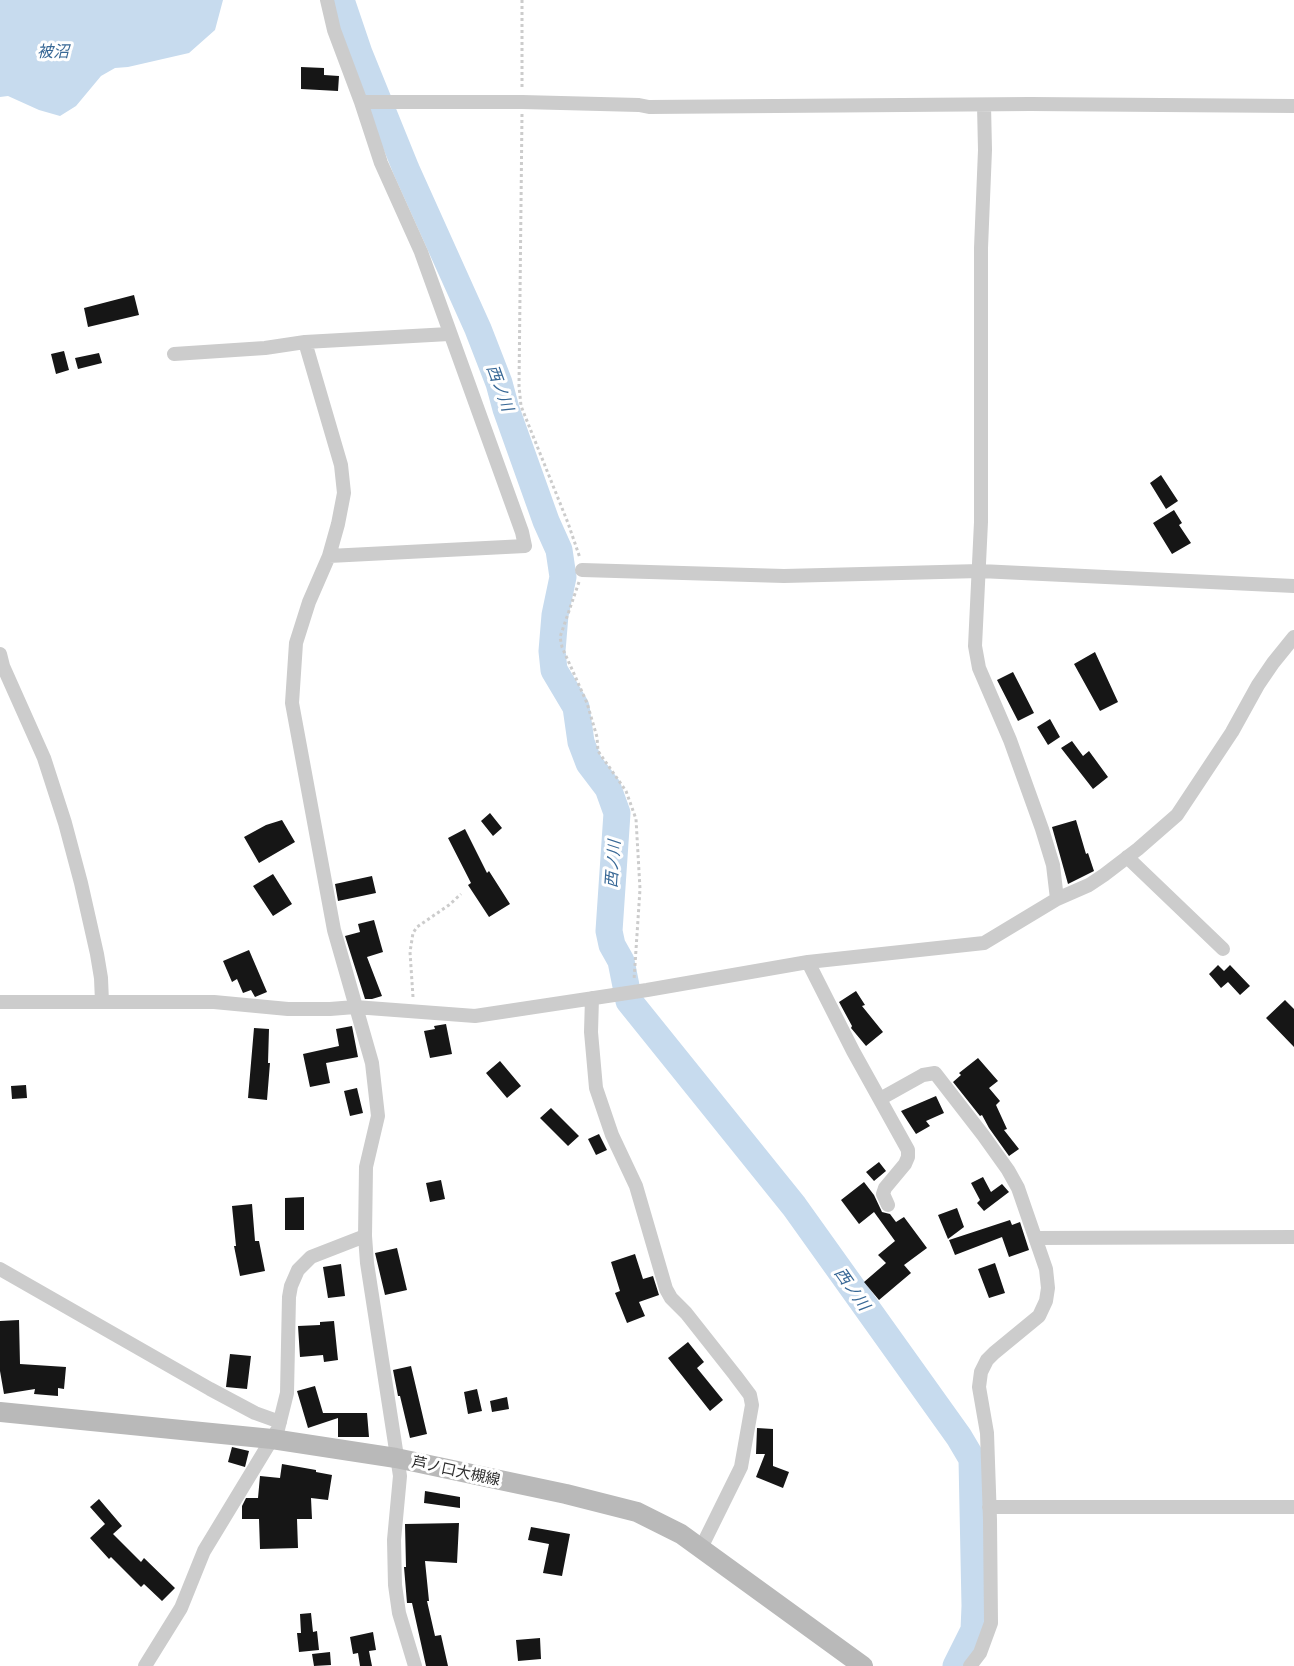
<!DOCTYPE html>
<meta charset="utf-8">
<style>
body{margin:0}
canvas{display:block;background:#fff}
</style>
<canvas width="1294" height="1666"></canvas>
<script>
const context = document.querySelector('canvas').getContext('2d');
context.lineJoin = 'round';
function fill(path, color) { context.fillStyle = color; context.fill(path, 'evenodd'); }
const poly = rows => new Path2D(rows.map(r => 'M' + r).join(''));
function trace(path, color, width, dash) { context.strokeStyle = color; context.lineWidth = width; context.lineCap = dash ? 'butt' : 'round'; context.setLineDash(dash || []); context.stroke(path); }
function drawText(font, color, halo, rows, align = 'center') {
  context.font = font + ' Ubuntu,"Noto Sans JP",sans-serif'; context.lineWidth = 6; context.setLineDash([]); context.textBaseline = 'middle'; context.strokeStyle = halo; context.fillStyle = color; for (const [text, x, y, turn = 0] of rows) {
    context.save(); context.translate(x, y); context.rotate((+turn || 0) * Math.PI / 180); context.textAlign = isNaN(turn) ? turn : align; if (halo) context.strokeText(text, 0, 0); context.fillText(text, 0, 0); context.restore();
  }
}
fill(poly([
 [0,0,223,0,215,30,189,53,128,67,115,68,101,76,76,106,60,116,39,110,8,96,0,97]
]), '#c7dbee');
trace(poly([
 [341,0,359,53,406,169,478,329,499,383,506,409,546,521,559,550,563,577,555,615,552,651,554,670,576,707,581,742,589,763,608,788,617,813,609,931,612,945,621,961,629,1001,794,1206,959,1437,972,1459,975,1606,974,1630,956,1666]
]), '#c7dbee', 27);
fill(poly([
 [301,67,324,68,324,75,339,76,338,91,301,89],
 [134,295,139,315,88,327,84,308],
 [64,351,69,370,56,374,51,354],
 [99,353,102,363,78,369,75,358],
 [1161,475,1178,501,1166,509,1150,483],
 [1174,510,1182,523,1179,525,1191,543,1172,554,1153,523],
 [1095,652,1118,702,1100,711,1074,664],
 [1013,672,1034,713,1018,721,997,680],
 [1050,719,1060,737,1048,745,1037,727],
 [1072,741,1083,756,1089,751,1108,777,1093,789,1061,748],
 [490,813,502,828,493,836,481,821],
 [282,820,295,842,259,863,244,837,266,825],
 [1076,820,1086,854,1088,853,1094,871,1068,884,1052,827],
 [465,829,487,873,489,871,510,904,489,917,468,885,471,883,448,838],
 [273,874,292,904,273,916,253,886],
 [372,876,376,893,338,901,335,884],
 [374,920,383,952,367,957,382,996,372,999,365,999,345,936,360,932,358,924],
 [249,950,267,992,255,997,251,990,243,993,237,979,232,982,223,961],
 [1218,965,1224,971,1230,965,1250,986,1240,995,1228,982,1221,988,1209,974],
 [856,991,865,1005,862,1006,883,1032,866,1046,851,1028,852,1026,839,1002],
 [1285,1000,1294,1009,1294,1047,1266,1018],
 [446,1024,452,1054,430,1058,424,1031,435,1029,434,1026],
 [352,1026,358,1057,326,1063,330,1083,310,1087,303,1054,339,1046,336,1029],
 [254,1028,269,1029,268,1063,270,1063,267,1100,248,1098],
 [978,1058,998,1081,989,1088,1000,1101,996,1105,1007,1129,1004,1130,1019,1149,1009,1156,989,1128,982,1115,980,1116,953,1082,961,1075,959,1073],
 [500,1061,521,1086,507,1098,486,1073],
 [26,1085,27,1098,12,1099,11,1086],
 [357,1088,363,1113,350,1116,344,1091],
 [936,1096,944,1113,926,1121,930,1126,916,1134,901,1111],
 [551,1108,579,1136,568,1146,540,1118],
 [599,1134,607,1150,596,1155,588,1139],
 [879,1162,886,1171,874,1181,866,1172],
 [983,1177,991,1192,1002,1184,1009,1192,984,1211,977,1203,980,1200,971,1183],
 [441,1180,445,1199,430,1202,426,1183],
 [864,1182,874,1195,882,1212,890,1214,896,1222,904,1217,927,1248,904,1265,911,1273,879,1300,864,1282,886,1263,878,1255,895,1241,874,1212,859,1224,841,1200],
 [304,1197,304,1230,285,1230,285,1198],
 [252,1204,255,1241,259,1241,265,1271,240,1276,234,1246,236,1246,232,1206],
 [957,1208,964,1227,948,1239,938,1215],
 [1010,1220,1012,1225,1020,1222,1029,1250,1009,1257,1002,1237,955,1255,949,1240],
 [397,1248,407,1290,385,1295,375,1253],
 [635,1254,643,1279,653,1276,659,1295,639,1302,645,1316,627,1323,615,1293,620,1291,611,1262],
 [995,1263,1005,1293,989,1298,978,1269],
 [341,1264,345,1296,328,1298,323,1267],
 [19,1320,20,1364,66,1367,64,1389,58,1388,58,1396,34,1394,35,1389,4,1394,0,1371,0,1321],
 [334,1321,338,1360,324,1362,323,1355,300,1357,298,1326,320,1325,320,1322],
 [688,1342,704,1362,697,1368,723,1400,710,1411,668,1358],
 [230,1354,251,1356,247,1389,226,1387],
 [411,1366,427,1434,410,1438,400,1396,398,1396,393,1370],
 [315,1386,323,1413,367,1413,369,1437,338,1437,338,1418,308,1428,297,1391],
 [477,1389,482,1411,468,1414,464,1392],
 [507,1397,509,1409,492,1412,490,1401],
 [757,1428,773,1429,773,1466,789,1472,783,1488,756,1477,765,1454,756,1454],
 [232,1447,249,1451,245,1467,228,1462],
 [282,1464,316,1470,316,1472,332,1475,328,1500,311,1498,312,1519,297,1519,298,1548,260,1549,259,1519,242,1519,242,1506,246,1498,258,1498,260,1476,280,1478],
 [425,1491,460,1497,460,1508,424,1503],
 [99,1499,122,1526,113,1534,141,1562,144,1558,175,1588,162,1601,144,1584,141,1587,111,1557,109,1559,90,1538,105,1524,90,1507],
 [459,1523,457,1563,425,1561,429,1601,427,1601,435,1636,441,1635,448,1666,426,1666,412,1603,407,1603,404,1567,406,1567,405,1524],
 [531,1527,570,1534,562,1576,543,1573,549,1544,528,1540],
 [311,1613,313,1632,317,1631,319,1650,299,1652,297,1633,301,1633,300,1614],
 [373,1632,376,1650,369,1651,372,1666,360,1666,358,1653,353,1654,350,1637],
 [540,1638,541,1659,518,1661,516,1640],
 [330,1652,331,1665,314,1666,312,1654]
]), '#161616');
trace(poly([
 [522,0,522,89],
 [522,114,519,386,521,406,568,523,580,558],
 [579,582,560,637,562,647,587,703,597,737,598,751,626,791,636,819,640,889,634,980],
 [413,997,410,952,413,933,417,927,449,905,461,894]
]), '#ccc', 3, [3, 3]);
trace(poly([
 [327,0,334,30,361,102,381,163,421,252,522,532,525,546,329,556],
 [361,102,522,102,639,105,649,107,1030,104,1294,106],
 [984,105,985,150,981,248,981,522,975,646,979,668,1010,740,1042,829,1053,865,1057,899],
 [305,342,341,465,344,493,338,524,329,556,309,602,296,643,292,703,334,930,372,1063,378,1116,366,1167,365,1236,367,1263,400,1476,394,1540,395,1585,399,1613,415,1666],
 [174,354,265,348,305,342,449,334],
 [582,570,784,576,980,571,1294,586],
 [0,654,3,666,44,758,65,823,81,883,97,954,101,978,102,1002],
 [1127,857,1223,949],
 [808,962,853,1051,908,1150,908,1157,905,1164,885,1188,883,1194,888,1205],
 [592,998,591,1032,596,1088,612,1135,636,1186,666,1289,671,1298,686,1313,735,1375,750,1395,752,1405,741,1467,701,1548],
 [0,1002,214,1002,288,1009,330,1009,355,1007,475,1016,647,990,808,962,984,943,1057,899,1089,885,1104,875,1138,849,1177,815,1232,732,1258,685,1273,663,1294,637],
 [880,1099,923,1075,935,1073,983,1135,1008,1170,1018,1188,1046,1269,1048,1288,1046,1301,1039,1316,994,1353,987,1360,981,1372,979,1387,987,1433,990,1520,991,1623,980,1653,970,1666],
 [1036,1238,1294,1237],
 [0,1269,210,1389,255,1413,280,1422],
 [989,1507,1294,1507],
 [145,1666,181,1608,204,1551,278,1429,287,1393,289,1297,291,1286,298,1270,311,1257,365,1236]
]), '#ccc', 14);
trace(poly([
 [0,1412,272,1439,396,1458,566,1494,637,1512,681,1534,863,1666]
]), '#b9b9b9', 20);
drawText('15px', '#2f2f2f', '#fff', [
 ["芦ノ口大槻線",456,1471,12]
]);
drawText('italic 16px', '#386896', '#fff', [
 ["被沼",53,52],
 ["西ノ川",500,388,70],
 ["西ノ川",613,864,-86],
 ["西ノ川",852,1289,55]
]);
</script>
